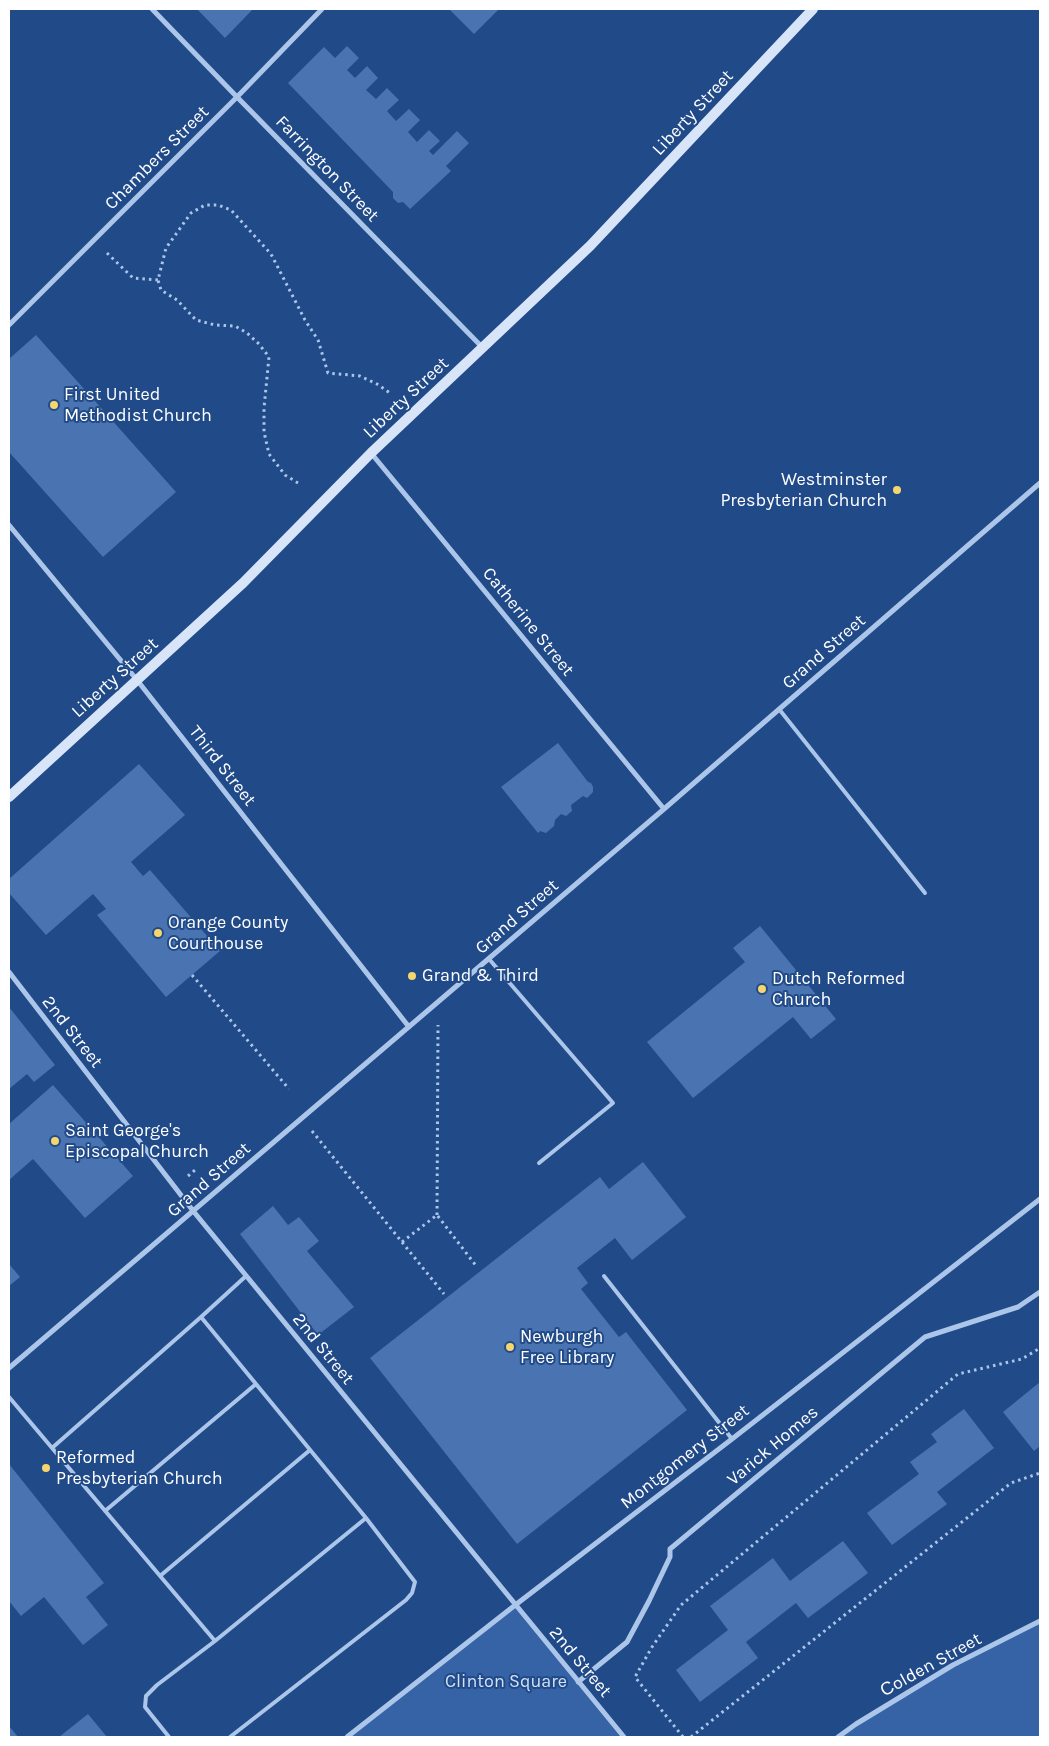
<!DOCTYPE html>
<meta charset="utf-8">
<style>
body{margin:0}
#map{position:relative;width:1049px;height:1746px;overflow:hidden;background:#214a89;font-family:Karla,sans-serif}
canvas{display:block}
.frame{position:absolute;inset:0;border:10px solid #fff;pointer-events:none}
</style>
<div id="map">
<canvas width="1049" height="1746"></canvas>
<div class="frame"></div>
</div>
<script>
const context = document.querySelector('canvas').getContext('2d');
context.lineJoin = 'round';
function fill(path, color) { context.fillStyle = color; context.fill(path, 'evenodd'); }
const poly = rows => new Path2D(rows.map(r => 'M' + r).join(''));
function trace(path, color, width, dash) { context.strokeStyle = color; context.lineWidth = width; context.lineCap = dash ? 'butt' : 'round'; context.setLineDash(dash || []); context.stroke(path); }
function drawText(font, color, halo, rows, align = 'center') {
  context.font = font + ' Karla,sans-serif'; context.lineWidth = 4; context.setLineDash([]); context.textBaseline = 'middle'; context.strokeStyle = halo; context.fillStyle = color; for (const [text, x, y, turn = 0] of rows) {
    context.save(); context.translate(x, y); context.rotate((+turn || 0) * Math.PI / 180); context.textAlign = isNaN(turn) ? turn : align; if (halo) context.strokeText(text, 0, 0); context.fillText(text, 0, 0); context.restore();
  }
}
fill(poly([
 [514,1606,624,1737,344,1737],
 [1040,1621,1040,1737,838,1737,953,1665]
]), '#3563a6');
fill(poly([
 [197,9,253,9,225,38],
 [449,9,499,9,474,34],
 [347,46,359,58,347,70,355,78,367,66,378,78,366,90,376,99,387,88,399,100,387,111,396,121,409,109,420,120,408,132,417,142,429,130,440,141,429,151,433,155,457,131,469,143,446,166,451,171,410,209,403,202,398,203,393,198,393,192,288,83,324,47,335,58],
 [36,335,176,492,103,557,9,452,9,359],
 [558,743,588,782,591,783,593,787,593,792,587,798,583,796,571,805,572,811,566,816,561,814,555,820,554,826,546,833,540,831,538,833,501,787],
 [139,764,185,815,131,862,143,876,150,870,220,951,166,997,97,915,106,909,93,894,46,935,9,893,9,879],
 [760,926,836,1019,811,1039,793,1017,693,1098,647,1042,745,962,733,948],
 [9,1007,55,1065,34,1082,27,1074,9,1089],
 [53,1085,133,1176,85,1218,33,1159,9,1180,9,1124],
 [643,1162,686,1217,632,1260,615,1238,577,1268,588,1283,581,1289,619,1337,626,1332,687,1410,517,1544,370,1358,600,1177,609,1189],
 [273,1206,288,1225,299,1217,319,1241,307,1251,354,1307,318,1335,240,1234],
 [9,1264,20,1277,9,1286],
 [1040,1382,1040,1446,1034,1451,1003,1412],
 [964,1409,994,1448,937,1492,947,1504,892,1545,867,1513,919,1474,910,1462,937,1442,931,1434],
 [9,1464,104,1583,86,1597,108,1625,83,1645,44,1597,21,1616,9,1601],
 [843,1541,868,1573,808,1618,796,1603,746,1642,758,1658,700,1702,676,1670,728,1630,710,1606,773,1558,790,1581],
 [88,1714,107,1737,59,1737],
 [9,1726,18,1737,9,1737]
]), '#4a73b1');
trace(poly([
 [107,253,133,278,158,280],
 [298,483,285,475,269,454,264,432,264,408,269,357,259,344,247,333,235,326,215,325,196,320,177,300,161,290,158,280,166,248,191,213,205,205,218,205,231,210,271,254,305,320,318,340,328,373,360,376,377,384,390,393],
 [192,975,289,1089],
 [312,1131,444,1294],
 [188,1176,195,1170],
 [437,1215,438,1025],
 [402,1242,437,1215,477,1267],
 [683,1737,635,1677,652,1647,681,1605,958,1374,1022,1359,1040,1348],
 [691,1737,1011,1483,1040,1473]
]), '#acc6ea', 3, [2.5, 4]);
trace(poly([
 [779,709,925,893],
 [489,959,613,1103,539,1163],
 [604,1276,732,1439],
 [9,1397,215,1641,366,1518,201,1317,246,1276],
 [52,1448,201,1317],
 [105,1511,256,1384],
 [160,1576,310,1450],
 [169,1737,145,1707,146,1696,157,1685,215,1641],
 [230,1737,406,1600,412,1593,415,1582,366,1518]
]), '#acc6ea', 4);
trace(poly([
 [152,9,237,97,483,348],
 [9,325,237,97,322,9],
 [371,453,664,809],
 [9,525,137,680,409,1027],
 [9,972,194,1212,624,1737],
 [9,1368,664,809,1040,483],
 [578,1682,627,1642,649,1601,670,1557,670,1549,925,1337,1018,1307,1040,1292],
 [347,1737,514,1606,732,1439,1040,1199],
 [838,1737,856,1724,953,1665,1040,1621]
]), '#acc6ea', 5);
trace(poly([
 [9,797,243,583,371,453,590,246,813,9]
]), '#d8e4f8', 10);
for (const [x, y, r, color] of [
 [54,405,5,"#f7d56e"],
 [897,490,5,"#f7d56e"],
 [158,933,5,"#f7d56e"],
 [412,976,5,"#f7d56e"],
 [762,989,5,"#f7d56e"],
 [55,1141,5,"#f7d56e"],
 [510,1347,5,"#f7d56e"],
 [46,1468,5,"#f7d56e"]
]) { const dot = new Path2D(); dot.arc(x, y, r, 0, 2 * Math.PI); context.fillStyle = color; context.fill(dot); trace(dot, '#214a89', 2); }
drawText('18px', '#fff', '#214a89', [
 ["Liberty Street",693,113,-47],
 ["Chambers Street",157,158,-45],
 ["Farrington Street",327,169,46],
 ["Liberty Street",406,398,-43],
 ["Catherine Street",528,622,51],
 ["Grand Street",824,652,-41],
 ["Liberty Street",115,678,-42],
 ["Third Street",222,766,52],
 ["Grand Street",517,917,-41],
 ["2nd Street",72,1032,52],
 ["Grand Street",209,1180,-41],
 ["2nd Street",323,1349,51],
 ["Varick Homes",773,1446,-40],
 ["Montgomery Street",685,1457,-38],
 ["2nd Street",580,1662,50],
 ["Сolden Street",931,1665,-29]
]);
drawText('18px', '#fff', '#214a89', [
 ["First United",64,395],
 ["Methodist Church",64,416],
 ["Westminster",887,480,"right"],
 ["Presbyterian Church",887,501,"right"],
 ["Orange County",168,923],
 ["Courthouse",168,944],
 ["Grand & Third",422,976],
 ["Dutch Reformed",772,979],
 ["Church",772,1000],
 ["Saint George's",65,1131],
 ["Episcopal Church",65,1152],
 ["Newburgh",520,1337],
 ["Free Library",520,1358],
 ["Reformed",56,1458],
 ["Presbyterian Church",56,1479]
], 'left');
drawText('18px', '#d1e1f8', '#214a89', [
 ["Clinton Square",506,1682]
]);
</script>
